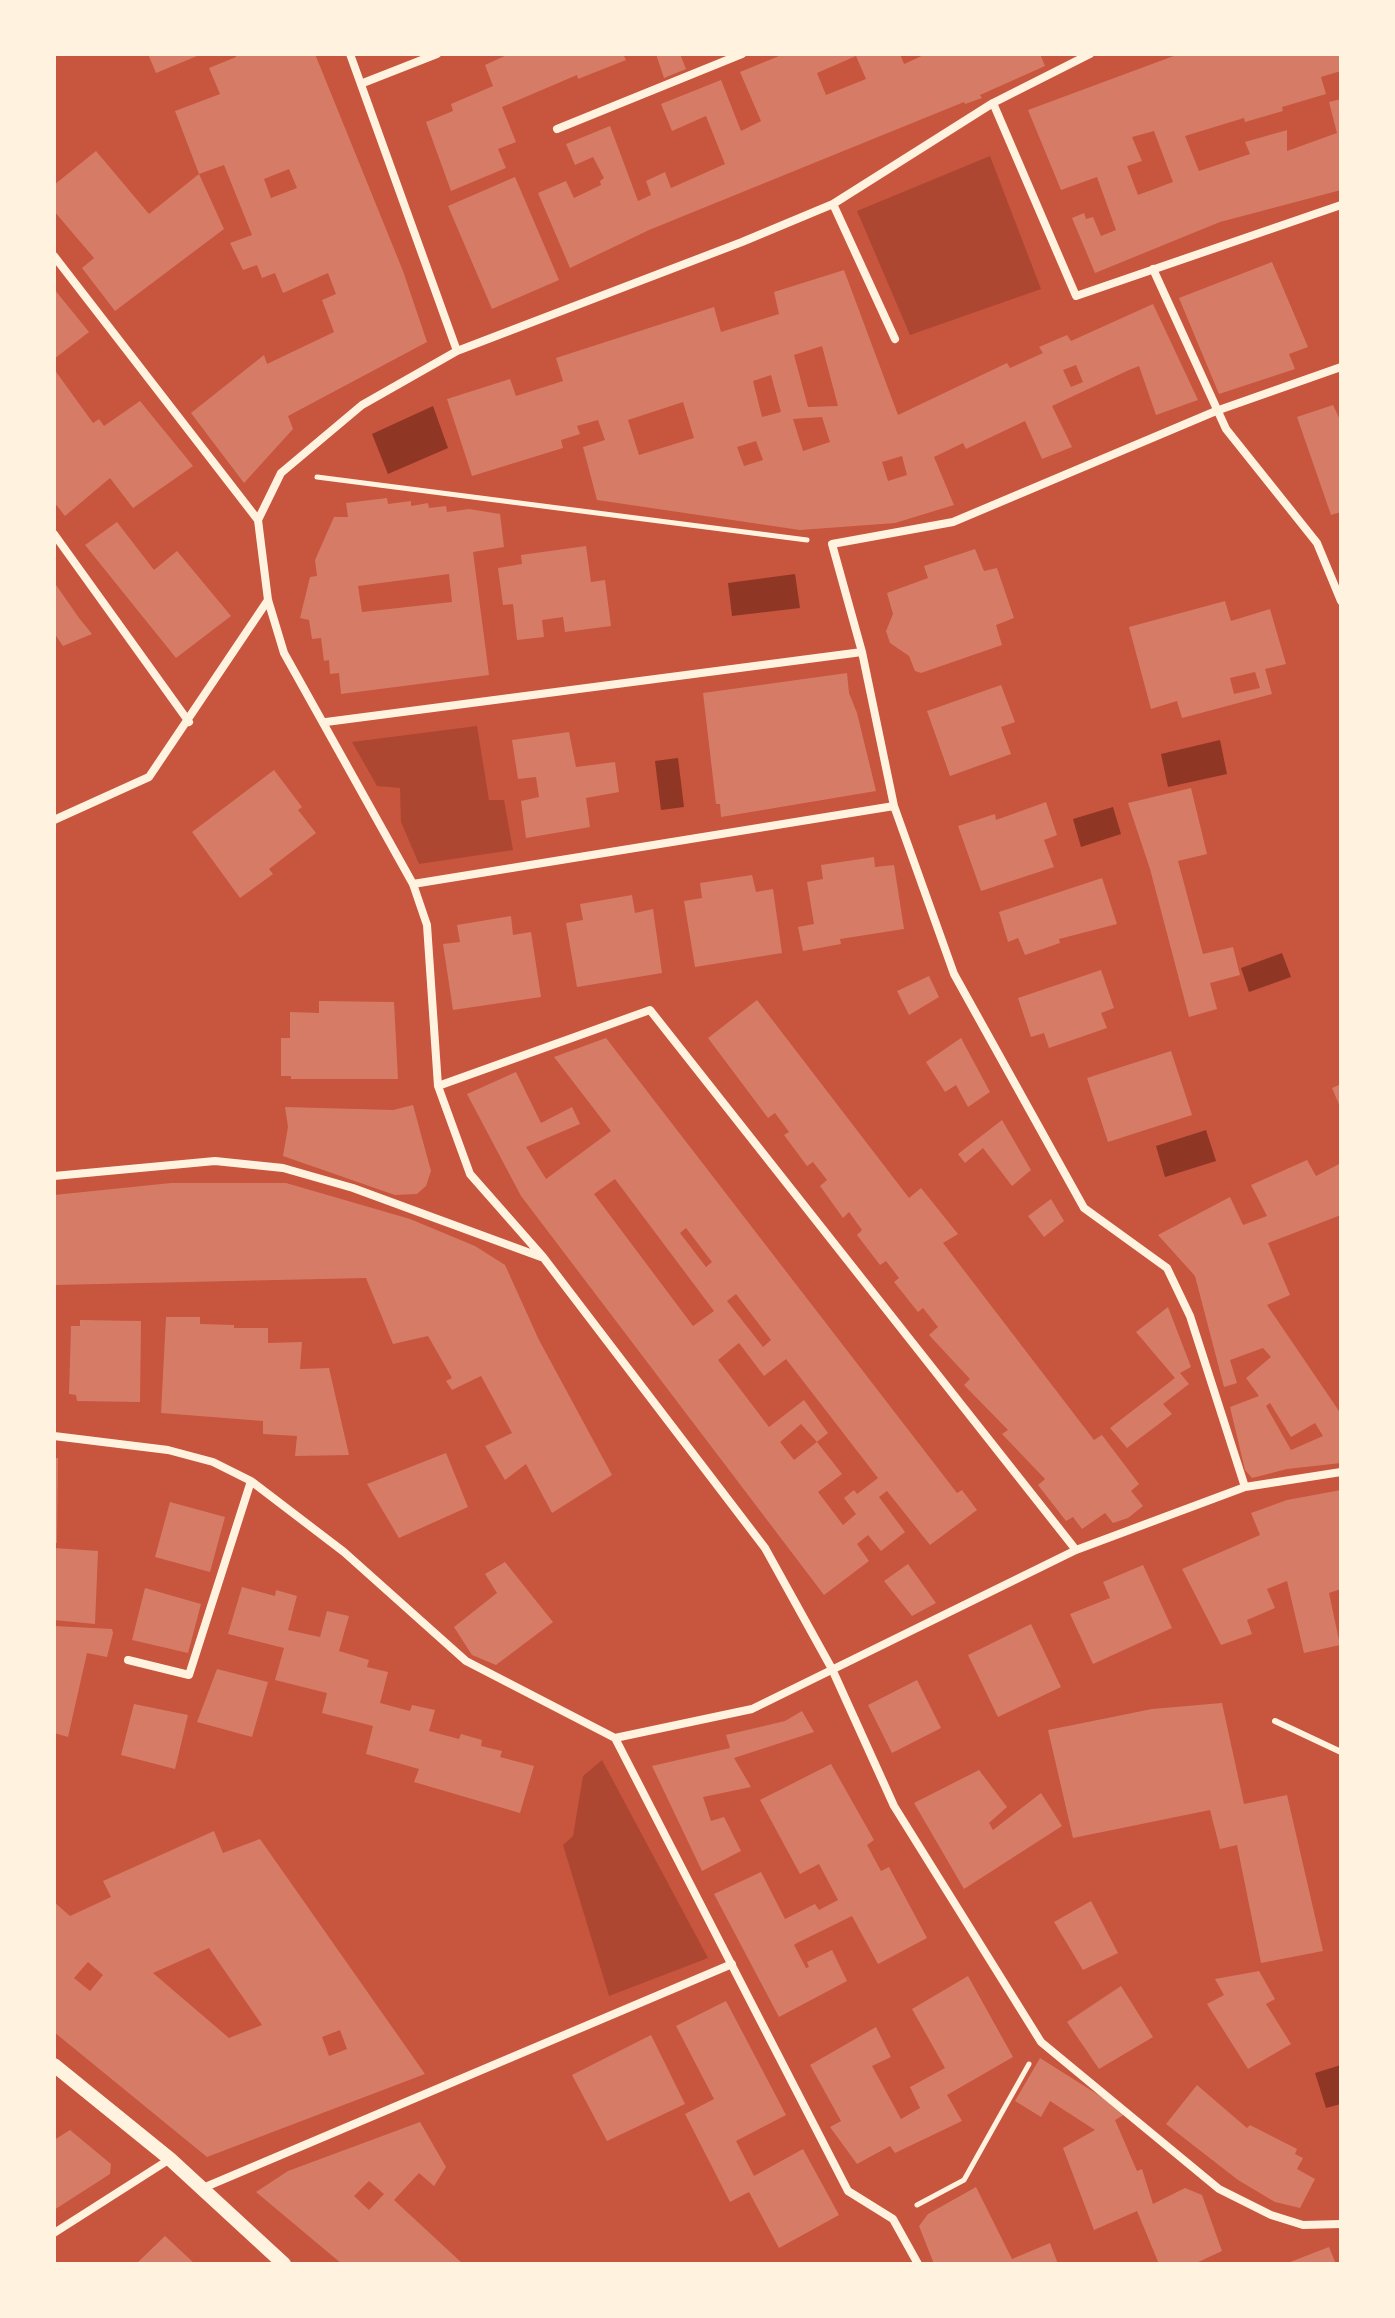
<!DOCTYPE html>
<style>
body{margin:0}
#map{position:relative;width:1395px;height:2318px;overflow:hidden;background:#c8553d;font-family:"Public Sans",sans-serif}
canvas{display:block}
.frame{position:absolute;inset:0;border:56px solid #fff3e0;pointer-events:none}
</style>
<div id="map">
<canvas width="1395" height="2318"></canvas>
<div class="frame"></div>
</div>
<script>
const context = document.querySelector('canvas').getContext('2d');
context.lineJoin = 'round';
function fill(path, color) { context.fillStyle = color; context.fill(path, 'evenodd'); }
const poly = rows => new Path2D(rows.map(r => 'M' + r).join(''));
function trace(path, color, width, dash) { context.strokeStyle = color; context.lineWidth = width; context.lineCap = dash ? 'butt' : 'round'; context.setLineDash(dash || []); context.stroke(path); }
fill(poly([
 [990,156,1041,289,910,335,857,211],
 [477,726,489,800,504,800,513,850,419,864,401,822,400,788,377,786,352,742],
 [602,1760,708,1958,609,1996,563,1845,573,1836,583,1776]
]), '#ae4732');
fill(poly([
 [433,406,448,448,388,474,372,434],
 [795,574,800,608,732,616,728,583],
 [1220,740,1227,774,1168,787,1161,754],
 [678,758,684,807,661,810,655,761],
 [1113,807,1121,834,1081,847,1073,819],
 [1282,953,1291,977,1249,992,1241,968],
 [1206,1130,1216,1161,1165,1177,1156,1146],
 [1341,2065,1341,2104,1326,2108,1315,2073]
]), '#8f3625');
fill(poly([
 [148,54,202,54,156,73],
 [235,54,315,54,403,271,427,342,288,416,293,429,244,483,191,413,264,355,267,364,334,332,322,300,336,294,328,273,283,293,275,273,262,278,257,265,243,270,230,243,252,235,224,165,199,174,175,111,220,94,209,68,236,57],
 [289,169,297,188,271,198,264,179],
 [509,54,623,54,626,60,578,79,577,75,502,107,516,142,498,149,506,168,451,191,426,122,453,111,451,104,493,86,485,65],
 [656,54,680,54,686,69,664,78],
 [784,54,900,54,904,64,926,54,1040,54,1045,66,980,95,982,98,965,104,964,102,649,230,570,268,538,193,566,181,574,198,601,185,600,181,604,178,593,157,575,165,566,144,610,126,638,201,651,195,646,181,665,172,671,188,725,164,706,116,672,131,661,104,721,80,741,131,761,121,740,72],
 [856,56,866,79,826,95,817,73],
 [1179,54,1341,54,1341,71,1321,77,1326,94,1282,107,1283,111,1245,122,1244,118,1185,136,1199,171,1250,154,1245,142,1287,130,1287,151,1337,133,1329,102,1341,99,1341,190,1220,222,1095,273,1072,218,1084,213,1086,219,1093,217,1101,236,1116,230,1097,177,1061,190,1028,110],
 [1154,131,1173,182,1138,195,1127,166,1142,161,1132,137],
 [96,151,149,214,199,174,224,229,115,311,82,268,94,258,54,211,54,185],
 [515,177,559,280,492,309,448,206],
 [1272,262,1308,347,1289,354,1295,369,1219,394,1179,298],
 [844,270,898,415,1007,363,1010,368,1043,353,1039,347,1067,335,1071,341,1153,304,1198,400,1156,415,1139,366,1129,370,1052,406,1072,447,1042,459,1025,421,966,449,963,443,934,457,954,505,895,523,800,530,597,500,583,447,605,440,598,420,577,426,580,434,561,440,563,448,472,476,447,399,510,379,516,396,563,381,556,358,714,307,721,332,779,314,774,292],
 [822,346,838,406,808,407,794,355],
 [1076,365,1083,382,1071,387,1063,370],
 [771,375,781,412,762,417,753,381],
 [683,402,694,438,639,455,628,420],
 [822,417,830,442,803,451,793,419],
 [756,441,763,460,744,466,737,447],
 [902,456,907,475,888,481,882,462],
 [54,289,89,332,54,359],
 [54,369,93,423,99,419,104,426,140,401,193,466,133,508,110,478,65,516,54,502],
 [1333,405,1341,422,1341,512,1331,515,1297,417],
 [387,498,388,504,411,501,411,506,428,503,429,508,446,506,447,512,469,509,500,514,504,547,473,552,489,675,341,694,339,673,330,674,329,660,324,661,321,638,312,639,309,620,300,618,310,577,317,576,315,560,334,517,348,517,346,503],
 [449,574,452,602,362,612,358,586],
 [117,522,154,570,177,551,231,616,176,658,85,545],
 [586,546,591,582,605,580,611,626,565,632,563,617,542,620,544,637,517,640,513,604,503,605,498,568,522,564,521,555],
 [975,549,984,571,997,568,1014,618,996,625,1002,645,921,673,915,671,909,656,890,643,886,631,893,614,887,593,928,578,924,566],
 [54,582,79,618,92,634,63,646,54,633],
 [1225,601,1231,621,1270,609,1286,664,1265,669,1272,694,1182,718,1177,701,1151,709,1129,627],
 [1255,672,1260,688,1234,694,1230,678],
 [847,673,849,693,857,713,876,791,721,817,720,804,716,804,703,693],
 [1001,685,1015,722,1001,727,1011,754,950,776,927,711],
 [569,732,576,767,615,762,619,792,586,798,590,827,526,838,521,801,539,797,536,777,518,779,512,740],
 [274,770,302,807,298,810,316,833,269,869,273,874,240,898,192,832],
 [1191,788,1207,854,1178,861,1203,954,1233,947,1240,975,1210,983,1217,1009,1189,1017,1150,869,1128,803],
 [1046,802,1057,835,1044,840,1054,867,981,891,958,826,995,814,996,820],
 [874,857,875,867,894,865,904,929,840,939,841,944,803,951,798,927,814,924,807,882,823,879,821,865],
 [752,875,756,892,773,889,782,953,695,967,684,901,702,898,700,883],
 [1102,878,1117,924,1059,939,1060,943,1025,955,1018,938,1008,942,999,912],
 [632,895,635,913,653,909,662,973,577,987,566,923,583,920,580,904],
 [511,916,513,935,531,932,541,997,453,1010,443,944,460,942,457,925],
 [1101,970,1114,1008,1101,1013,1107,1028,1049,1048,1044,1033,1031,1037,1018,998],
 [929,976,939,997,909,1015,897,991],
 [757,1000,909,1198,921,1188,958,1234,943,1243,1094,1440,1102,1435,1139,1484,1131,1491,1143,1506,1128,1518,1113,1523,1105,1513,1082,1529,1073,1517,1066,1521,1038,1485,1045,1479,1002,1434,1008,1430,964,1385,970,1379,929,1335,938,1327,923,1308,918,1312,894,1282,899,1278,886,1261,880,1265,857,1235,862,1230,849,1212,843,1218,820,1186,827,1180,813,1162,807,1166,784,1135,789,1132,775,1113,768,1118,708,1038],
 [319,1001,394,1002,398,1079,291,1079,291,1076,281,1076,281,1038,290,1038,290,1012,319,1013],
 [606,1038,957,1493,962,1490,977,1510,930,1545,887,1491,879,1497,905,1532,881,1551,868,1535,857,1544,869,1561,824,1595,521,1196,467,1094,516,1072,541,1123,572,1107,580,1124,526,1147,546,1179,611,1131,554,1057],
 [615,1179,714,1311,693,1326,594,1194],
 [686,1228,712,1262,706,1267,680,1233],
 [736,1294,771,1340,763,1347,727,1301],
 [739,1343,764,1376,786,1359,878,1478,857,1494,854,1490,844,1498,856,1514,843,1525,818,1492,842,1474,817,1442,794,1460,780,1442,801,1424,817,1442,828,1433,804,1400,769,1427,718,1360],
 [961,1038,990,1092,968,1107,956,1085,945,1092,926,1062],
 [1171,1051,1192,1115,1108,1142,1087,1078],
 [1341,1084,1341,1109,1332,1088],
 [413,1105,431,1171,426,1186,417,1194,395,1195,283,1156,288,1127,285,1107,393,1110],
 [1002,1120,1031,1170,1012,1186,983,1148,965,1163,958,1154],
 [1307,1160,1316,1176,1341,1163,1341,1215,1268,1243,1290,1295,1267,1305,1341,1414,1341,1463,1287,1469,1252,1478,1245,1470,1230,1407,1259,1396,1246,1378,1271,1357,1263,1348,1230,1360,1237,1383,1224,1387,1195,1276,1158,1235,1230,1197,1243,1225,1267,1216,1251,1185],
 [1270,1403,1291,1437,1315,1423,1323,1436,1291,1450,1266,1406],
 [171,1183,286,1183,410,1219,475,1246,505,1265,539,1340,612,1475,552,1513,526,1464,505,1480,485,1446,512,1433,481,1376,452,1390,446,1381,452,1378,428,1336,393,1344,366,1278,54,1285,54,1195],
 [1051,1199,1064,1221,1044,1237,1028,1216],
 [1168,1307,1191,1367,1180,1373,1189,1384,1163,1404,1172,1414,1127,1448,1110,1428,1175,1378,1136,1332],
 [166,1317,200,1317,200,1324,234,1325,234,1328,268,1328,268,1343,302,1342,300,1369,329,1368,349,1455,295,1456,297,1436,263,1434,263,1421,161,1413],
 [80,1320,141,1321,140,1402,77,1401,76,1395,69,1394,71,1326,80,1326],
 [446,1453,468,1507,399,1538,367,1484],
 [54,1458,58,1458,57,1543,54,1543],
 [1341,1490,1341,1589,1329,1593,1340,1645,1304,1653,1287,1581,1267,1589,1275,1608,1247,1620,1252,1634,1221,1645,1182,1569,1260,1535,1251,1513,1287,1500],
 [170,1502,225,1517,210,1572,155,1557],
 [54,1548,98,1551,95,1624,54,1620],
 [505,1562,553,1622,496,1665,472,1655,454,1627,497,1593,485,1574],
 [908,1564,936,1603,912,1616,884,1581],
 [1143,1565,1172,1628,1093,1664,1070,1614,1110,1598,1103,1582],
 [242,1587,275,1596,276,1590,297,1596,288,1630,320,1637,327,1611,349,1616,339,1651,369,1660,367,1667,388,1672,380,1703,410,1711,412,1705,435,1710,429,1731,459,1739,461,1734,482,1740,481,1746,502,1751,500,1757,534,1766,520,1813,414,1782,419,1769,366,1754,373,1726,322,1713,327,1693,275,1680,284,1648,228,1634],
 [145,1588,201,1604,188,1653,132,1640],
 [1031,1624,1061,1687,998,1717,968,1655],
 [54,1626,112,1629,113,1633,107,1657,87,1653,68,1737,54,1733],
 [217,1669,268,1682,252,1737,197,1722],
 [917,1680,941,1728,892,1753,868,1705],
 [1222,1703,1244,1804,1287,1795,1323,1951,1261,1963,1237,1845,1220,1849,1210,1810,1073,1838,1048,1730,1152,1709],
 [134,1704,188,1715,175,1769,121,1755],
 [802,1711,814,1732,734,1758,751,1787,703,1797,711,1821,724,1817,741,1851,702,1871,652,1766,730,1748,726,1735,785,1721],
 [831,1764,874,1840,867,1845,881,1871,889,1867,927,1938,878,1964,852,1916,797,1943,794,1945,806,1968,809,1967,807,1962,832,1950,847,1981,779,2017,714,1894,761,1872,785,1919,815,1904,819,1910,838,1900,819,1864,800,1874,760,1800],
 [979,1770,1007,1807,989,1823,993,1830,1041,1793,1062,1826,964,1889,914,1803],
 [214,1831,223,1853,260,1839,425,2074,207,2157,54,2032,54,1902,70,1916,111,1897,103,1881],
 [209,1948,262,2025,229,2038,153,1973],
 [88,1962,103,1975,90,1991,74,1978],
 [340,2030,347,2049,329,2056,322,2037],
 [1091,1901,1118,1953,1083,1970,1054,1922],
 [1259,1971,1275,1999,1266,2004,1291,2044,1248,2069,1207,2004,1224,1995,1215,1979],
 [968,1976,1013,2057,947,2095,962,2121,895,2153,890,2146,857,2164,830,2127,841,2121,810,2065,876,2027,891,2057,872,2066,901,2119,920,2108,910,2087,945,2068,912,2009],
 [1121,1986,1153,2037,1099,2069,1067,2022],
 [726,2001,786,2115,736,2141,754,2176,803,2149,839,2215,779,2248,749,2192,730,2202,685,2114,714,2099,676,2026],
 [651,2035,685,2104,607,2141,572,2075],
 [1040,2058,1127,2113,1115,2120,1137,2171,1142,2169,1153,2204,1185,2188,1202,2195,1222,2251,1194,2264,1159,2264,1137,2211,1094,2230,1063,2148,1095,2130,1050,2101,1041,2117,1015,2101],
 [1197,2085,1247,2128,1250,2125,1297,2149,1295,2154,1303,2158,1297,2169,1315,2179,1300,2208,1275,2202,1238,2180,1166,2124],
 [420,2122,446,2167,434,2186,419,2173,394,2200,463,2264,342,2264,256,2192,288,2171],
 [369,2181,384,2194,369,2210,354,2196],
 [70,2130,111,2164,110,2174,54,2210,54,2140],
 [976,2187,1012,2259,1050,2243,1058,2264,934,2264,919,2226,928,2214],
 [165,2236,195,2264,136,2264],
 [1329,2247,1336,2264,1285,2264]
]), '#d67c66');
trace(poly([
 [317,477,807,540],
 [917,2205,964,2180,1029,2064]
]), '#fff3e0', 5);
trace(poly([
 [1275,1721,1341,1752]
]), '#fff3e0', 6);
trace(poly([
 [350,54,457,351],
 [1090,54,993,103,833,204,742,242,457,351,362,405,281,473,258,520,268,600,284,653,413,884,427,925,438,1086,470,1174,543,1257,765,1548,832,1669,894,1806,1041,2042,1219,2189,1271,2215,1303,2225,1341,2224],
 [363,83,437,54],
 [993,103,1076,296,1341,205],
 [557,129,742,54],
 [833,204,895,339],
 [54,256,258,520],
 [1153,269,1226,429,1317,543,1341,601],
 [54,534,189,722],
 [326,722,862,652],
 [54,820,149,777,268,600],
 [413,884,894,806],
 [438,1086,650,1010,1076,1550],
 [54,1176,215,1161,283,1168,353,1188,541,1257],
 [54,1436,168,1450,213,1462,251,1481,344,1552,466,1661,615,1738,752,1709,1076,1550,1245,1487,1341,1472],
 [1245,1487,1190,1316,1167,1268,1084,1208,954,974,894,806,862,652,832,544,953,522,1216,411,1341,367],
 [128,1660,189,1675,251,1481],
 [615,1738,848,2191,893,2219,918,2264],
 [203,2188,732,1964],
 [54,2233,170,2159]
]), '#fff3e0', 8);
trace(poly([
 [54,2065,170,2159,284,2264]
]), '#fff3e0', 14);
</script>
